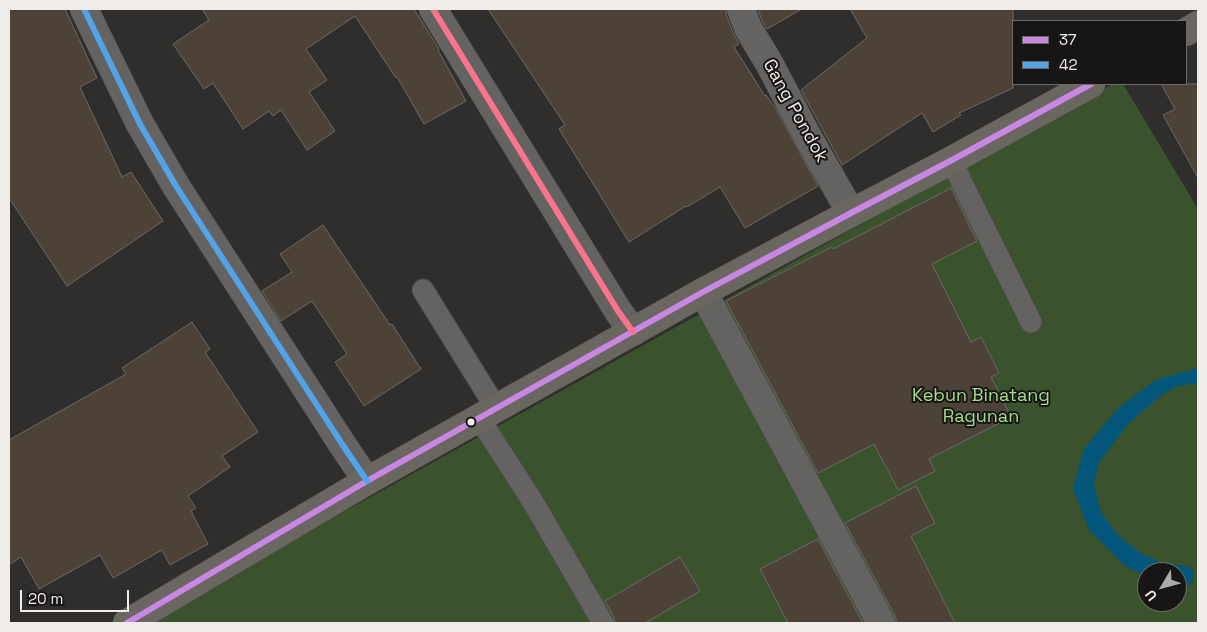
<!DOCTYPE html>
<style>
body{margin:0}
#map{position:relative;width:1207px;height:632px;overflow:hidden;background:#302e2c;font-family:"Space Grotesk",sans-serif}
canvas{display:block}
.frame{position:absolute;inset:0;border:10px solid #efecea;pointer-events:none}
.legend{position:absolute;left:1012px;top:20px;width:175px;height:65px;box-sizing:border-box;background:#181615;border:1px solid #6e6c6a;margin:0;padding:6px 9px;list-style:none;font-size:15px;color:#efecea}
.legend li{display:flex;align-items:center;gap:10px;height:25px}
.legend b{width:25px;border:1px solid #6e6c6a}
.north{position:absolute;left:1137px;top:562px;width:50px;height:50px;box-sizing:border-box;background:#181615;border:1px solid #6e6c6a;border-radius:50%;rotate:233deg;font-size:14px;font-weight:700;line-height:20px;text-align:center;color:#efecea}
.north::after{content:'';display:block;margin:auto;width:18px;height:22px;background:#acaaa8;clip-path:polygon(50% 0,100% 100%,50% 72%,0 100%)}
.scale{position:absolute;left:20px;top:590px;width:109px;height:22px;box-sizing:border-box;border:2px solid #efecea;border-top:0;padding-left:6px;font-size:15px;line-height:18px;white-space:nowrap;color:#efecea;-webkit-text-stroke:4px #181615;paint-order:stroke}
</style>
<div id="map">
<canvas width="1207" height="632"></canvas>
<div class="frame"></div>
<ul class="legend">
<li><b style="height:6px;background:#c787e3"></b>37</li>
<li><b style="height:6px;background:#53a3e8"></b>42</li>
</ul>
<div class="north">U</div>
<div class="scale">20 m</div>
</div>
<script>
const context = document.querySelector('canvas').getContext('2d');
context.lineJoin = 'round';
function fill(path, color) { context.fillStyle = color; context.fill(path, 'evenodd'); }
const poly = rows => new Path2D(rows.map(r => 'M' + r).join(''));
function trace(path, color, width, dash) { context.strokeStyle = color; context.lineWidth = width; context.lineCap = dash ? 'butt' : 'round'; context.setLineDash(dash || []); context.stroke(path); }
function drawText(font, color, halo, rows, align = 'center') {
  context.font = font + ' "Space Grotesk",sans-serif'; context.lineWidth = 4; context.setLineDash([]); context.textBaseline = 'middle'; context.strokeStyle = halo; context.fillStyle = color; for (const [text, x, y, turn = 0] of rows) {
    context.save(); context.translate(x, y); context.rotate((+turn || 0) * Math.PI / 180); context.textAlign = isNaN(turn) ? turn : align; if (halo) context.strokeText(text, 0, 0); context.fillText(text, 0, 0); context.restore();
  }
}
fill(poly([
 [1113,84,1123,84,1198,209,1198,623,144,623],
 [1147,572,1177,572,1177,602,1147,602]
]), '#3a532d');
fill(poly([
 [1198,368,1198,383,1178,386,1163,394,1128,424,1098,464,1094,485,1101,512,1118,535,1139,552,1162,563,1187,566,1193,571,1193,579,1189,586,1177,585,1177,572,1147,572,1147,577,1124,565,1089,530,1073,489,1084,449,1117,409,1155,380]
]), '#04577a');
const building = poly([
 [9,9,65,9,97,78,80,87,122,177,131,172,163,221,67,286,9,198,9,9],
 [202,9,414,9,439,49,438,50,466,101,424,124,397,77,396,78,355,16,306,49,327,80,309,92,335,131,307,150,281,110,273,116,269,111,243,129,213,83,204,89,173,44,209,20,202,9],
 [488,9,726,9,726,14,733,33,739,44,734,47,765,96,766,95,776,109,818,186,745,228,720,187,687,207,686,206,629,242,559,129,565,125,488,9],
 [758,9,802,9,767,29,762,21,758,9],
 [850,9,1013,9,1013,88,959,113,961,115,933,132,922,113,842,165,801,90,867,38,850,9],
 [1161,84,1198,84,1198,178,1163,115,1175,109,1161,84],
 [951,188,977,241,932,264,971,342,981,337,999,373,991,377,1011,417,929,459,935,471,898,490,874,444,818,473,726,301,832,247,833,249,951,188],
 [323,225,390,325,392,324,421,369,364,406,335,362,347,354,312,301,281,321,262,291,292,272,280,254,323,225],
 [192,322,210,349,205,352,258,432,222,456,230,467,188,496,196,508,191,511,208,544,170,565,162,550,113,578,100,555,39,589,21,557,9,565,9,440,126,374,122,368,192,322],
 [916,486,935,523,911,536,955,623,897,623,895,616,845,523,916,486],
 [818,539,863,623,788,623,760,569,818,539],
 [680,557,700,591,645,623,615,623,614,617,605,601,680,557]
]);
fill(building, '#4d4237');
trace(building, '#6b6a68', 1);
const lane = poly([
 [952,160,961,181,1031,322],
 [423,290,496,408],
 [479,418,533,502,603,623]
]);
const street = poly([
 [84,9,140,124,176,186,342,444,367,481],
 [433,9,618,311,633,332],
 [741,9,748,28,769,63,809,139,851,213],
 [703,292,881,623]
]);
const secondary = poly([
 [1186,32,1198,25],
 [127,623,367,481,703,292,851,213,952,160,1091,84]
]);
trace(lane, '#4b4a48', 23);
trace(street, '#4b4a48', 29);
trace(secondary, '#4b4a48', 29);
trace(lane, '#656362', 21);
trace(street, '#656362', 28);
trace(secondary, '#6a6761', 28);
trace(poly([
 [127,623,367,481,703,292,851,213,952,160,1091,84]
]), '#c787e3', 6);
trace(poly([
 [84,9,140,124,176,186,342,444,367,481]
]), '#53a3e8', 6);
trace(poly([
 [433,9,618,311,633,332]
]), '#fc738d', 6);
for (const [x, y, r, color] of [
 [471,422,4.5,"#efecea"]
]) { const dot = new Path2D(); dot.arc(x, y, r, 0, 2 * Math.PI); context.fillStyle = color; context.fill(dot); trace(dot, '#181615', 2); }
drawText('18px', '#efecea', '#181615', [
 ["Gang Pondok",795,111,61]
]);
drawText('18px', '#a5de89', '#181615', [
 ["Kebun Binatang",981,396],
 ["Ragunan",981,417]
]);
</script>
